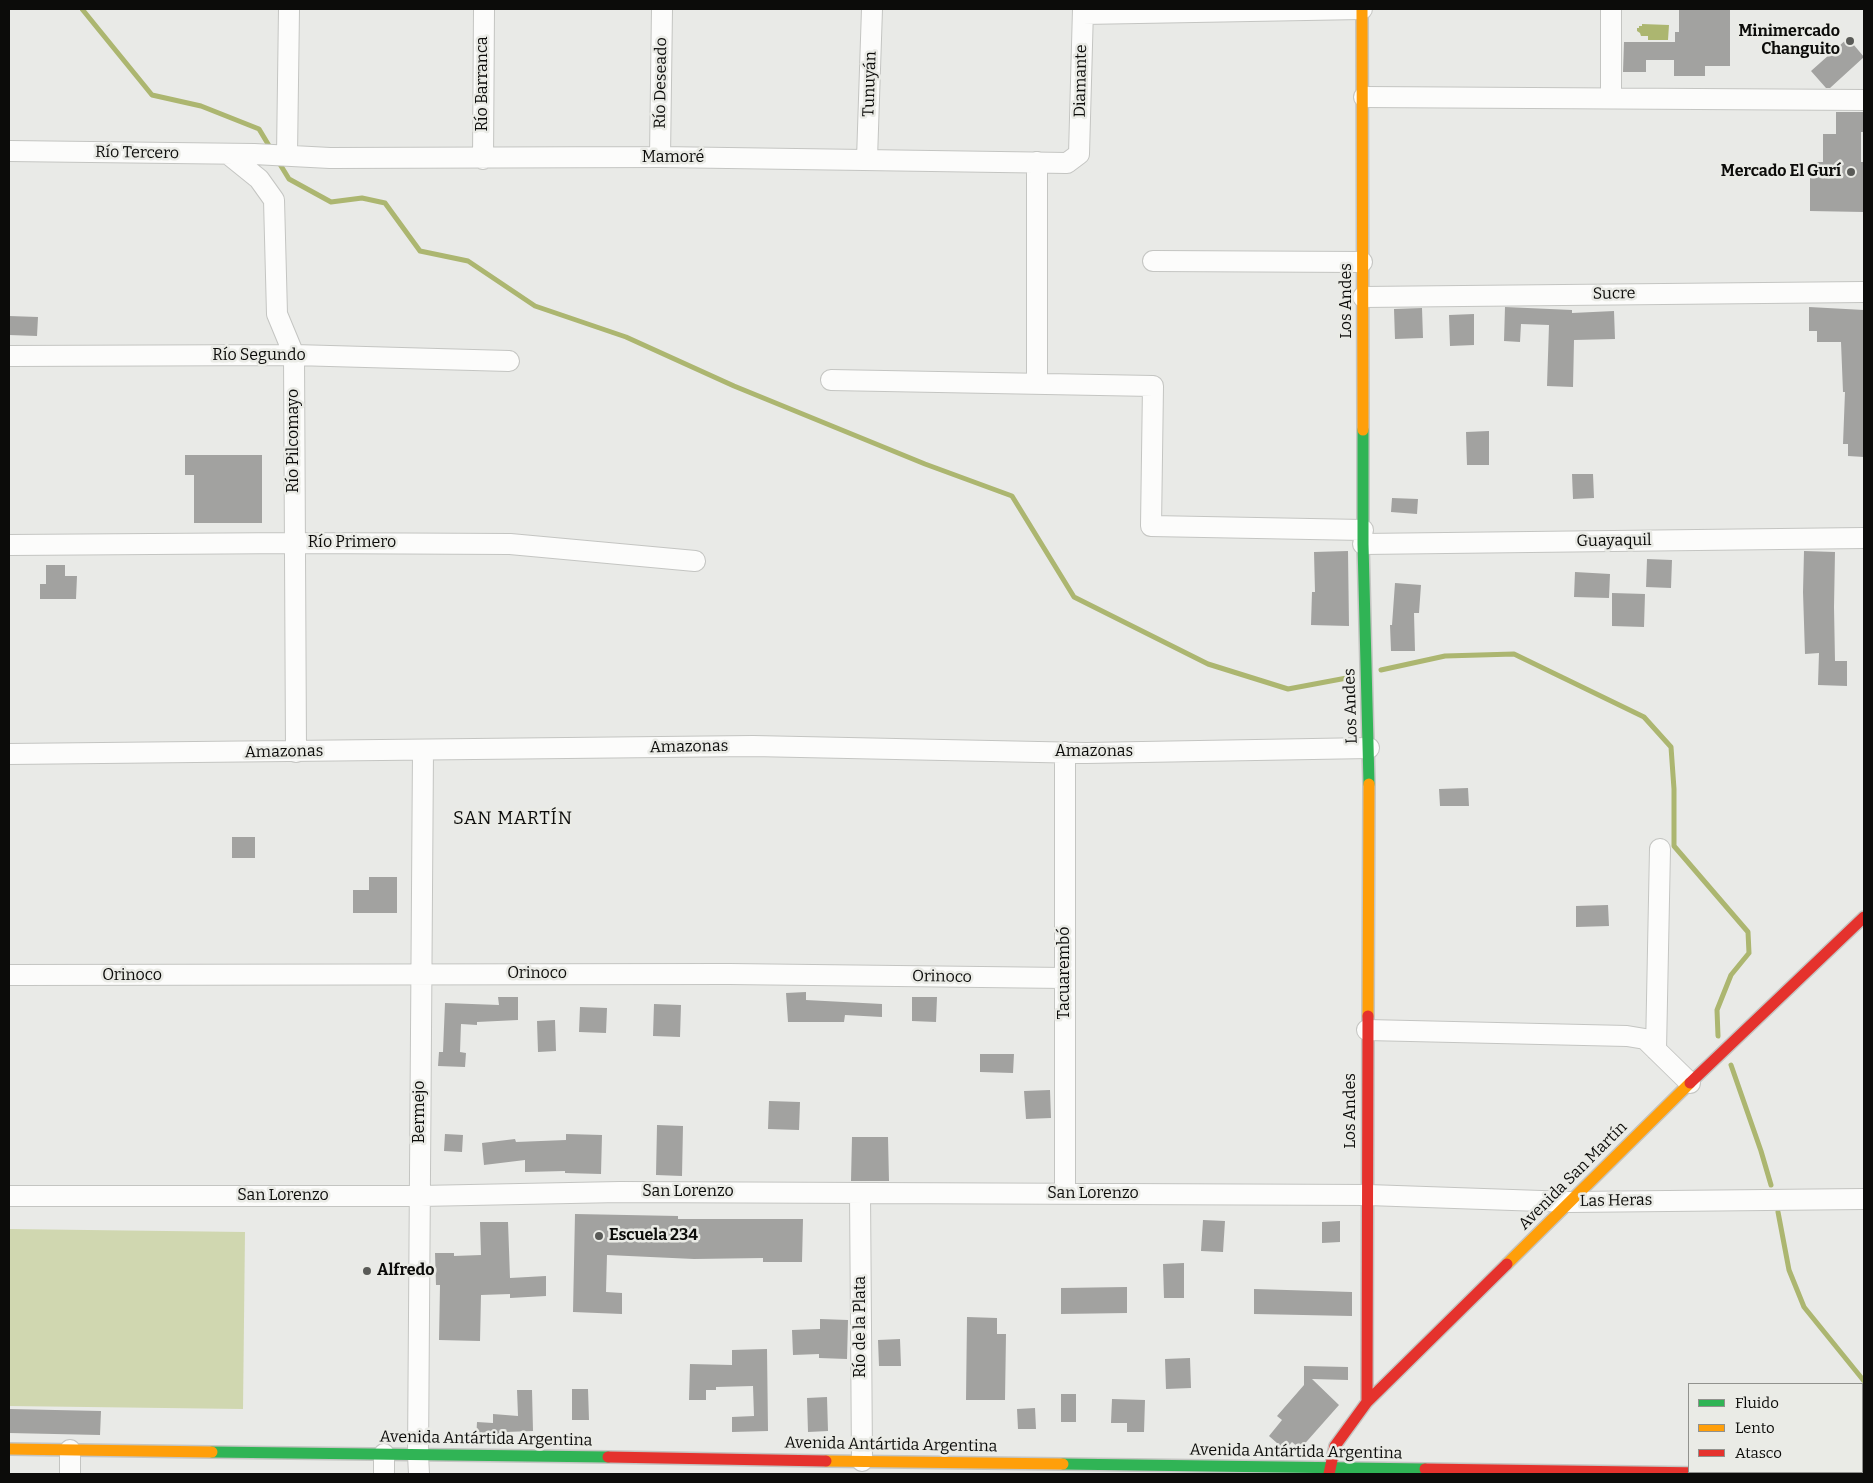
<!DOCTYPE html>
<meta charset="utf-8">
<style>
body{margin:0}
#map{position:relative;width:1873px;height:1483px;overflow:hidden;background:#e9eae7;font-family:Bitter,serif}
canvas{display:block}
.frame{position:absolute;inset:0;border:10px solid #0c0c0a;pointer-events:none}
.legend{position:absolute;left:1688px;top:1383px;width:175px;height:90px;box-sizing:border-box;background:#eaebe6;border:1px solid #91928e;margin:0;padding:6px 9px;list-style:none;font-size:15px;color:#0c0c0a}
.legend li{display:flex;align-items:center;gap:10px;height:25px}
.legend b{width:25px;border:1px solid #91928e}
</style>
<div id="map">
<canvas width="1873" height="1483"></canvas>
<div class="frame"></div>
<ul class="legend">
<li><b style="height:6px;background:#30b455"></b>Fluido</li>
<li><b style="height:6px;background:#ff9f0a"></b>Lento</li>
<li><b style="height:6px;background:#e5322d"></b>Atasco</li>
</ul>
</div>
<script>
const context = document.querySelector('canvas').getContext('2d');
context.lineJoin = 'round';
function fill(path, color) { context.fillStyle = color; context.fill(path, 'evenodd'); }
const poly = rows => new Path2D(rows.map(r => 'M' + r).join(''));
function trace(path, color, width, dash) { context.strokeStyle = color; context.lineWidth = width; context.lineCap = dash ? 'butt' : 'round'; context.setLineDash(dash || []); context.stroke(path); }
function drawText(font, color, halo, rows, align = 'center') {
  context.font = font + ' Bitter,serif'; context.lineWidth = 5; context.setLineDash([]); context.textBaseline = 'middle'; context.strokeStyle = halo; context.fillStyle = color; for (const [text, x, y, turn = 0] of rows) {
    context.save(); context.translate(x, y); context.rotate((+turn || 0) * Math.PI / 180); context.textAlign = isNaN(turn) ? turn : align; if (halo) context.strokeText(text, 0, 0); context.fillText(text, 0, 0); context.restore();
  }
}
fill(poly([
 [9,1229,245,1232,243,1409,9,1406]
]), '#d0d7b0');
fill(poly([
 [1642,24,1669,25,1668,40,1648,40,1648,36,1641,36,1640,33,1637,31,1637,28,1639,28,1639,26,1642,26]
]), '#acb670');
trace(poly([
 [82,9,152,95,201,106,259,129,271,149],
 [278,161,289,179,331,202,362,198,385,203,420,251,468,261,535,306,626,337,734,386,925,464,1012,496,1074,597,1208,664,1288,689,1352,677],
 [1381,670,1445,656,1514,654,1644,717,1671,747,1674,789,1674,846,1748,932,1749,953,1731,975,1717,1010,1718,1036],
 [1731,1065,1761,1151,1771,1185],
 [1778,1212,1789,1270,1804,1307,1864,1381]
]), '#acb670', 5);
fill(poly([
 [1679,9,1730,9,1730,66,1705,66,1705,76,1674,76,1674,60,1646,60,1646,72,1623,72,1624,42,1675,42,1675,32,1679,32],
 [1848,38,1864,57,1830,88,1826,88,1811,71],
 [1836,112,1864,112,1864,132,1861,132,1861,162,1864,162,1864,212,1810,211,1810,162,1823,162,1823,134,1836,134],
 [1505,307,1572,310,1572,313,1614,311,1615,339,1574,340,1573,387,1547,386,1549,325,1521,324,1520,342,1504,341],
 [1809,307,1864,310,1864,457,1848,456,1848,444,1843,444,1845,392,1843,392,1841,342,1817,342,1817,331,1809,331],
 [1422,308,1423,338,1395,339,1394,309],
 [1474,314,1474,345,1450,346,1449,315],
 [9,316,38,317,37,336,9,335],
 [1489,431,1489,465,1467,465,1466,432],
 [185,455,262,455,262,523,194,523,194,475,185,475],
 [1572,474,1593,474,1594,498,1573,499],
 [1392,498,1418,499,1417,514,1391,512],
 [1348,551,1349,626,1311,625,1312,592,1315,592,1314,552],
 [1804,551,1835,552,1834,607,1835,661,1847,661,1847,686,1818,685,1819,653,1805,654,1803,592],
 [1647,559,1672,560,1671,588,1646,587],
 [46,565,65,565,65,576,77,576,76,599,40,599,40,584,46,584],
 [1575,572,1610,574,1609,598,1574,597],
 [1395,583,1421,585,1419,613,1414,613,1415,651,1391,651,1390,625,1392,625],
 [1612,593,1645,594,1644,627,1612,626],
 [1468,788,1469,806,1440,806,1439,789],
 [232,837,255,837,255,858,232,858],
 [369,877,397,877,397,913,353,913,353,890,369,890],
 [1608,905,1609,926,1576,927,1576,906],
 [806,992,806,1000,882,1004,882,1017,845,1015,844,1022,788,1022,786,993],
 [498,997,518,997,518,1020,477,1022,477,1025,461,1024,460,1052,466,1053,465,1067,438,1066,439,1052,443,1052,445,1003,499,1005],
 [912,997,937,997,936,1022,912,1021],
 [654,1004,681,1005,680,1037,653,1036],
 [580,1007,607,1008,606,1033,579,1032],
 [555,1020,556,1051,538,1052,537,1021],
 [980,1054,1014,1054,1013,1073,980,1072],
 [1050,1090,1051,1118,1026,1119,1024,1091],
 [769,1101,800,1102,799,1130,768,1129],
 [657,1125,683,1126,682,1176,656,1175],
 [445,1134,463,1135,462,1152,444,1151],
 [566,1134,602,1135,601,1174,565,1173,565,1171,525,1172,525,1160,484,1165,482,1143,515,1139,516,1142,566,1140],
 [852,1137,888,1137,889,1181,851,1181],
 [575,1214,678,1216,678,1219,803,1219,802,1262,763,1262,763,1258,694,1259,607,1255,606,1292,622,1293,622,1314,573,1312],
 [1203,1220,1225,1221,1223,1252,1201,1251],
 [1340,1221,1340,1242,1322,1243,1322,1222],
 [480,1222,508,1222,510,1278,546,1276,546,1296,510,1298,510,1294,481,1295,480,1341,439,1340,440,1285,436,1285,435,1253,454,1253,454,1256,481,1255],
 [1184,1263,1184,1298,1164,1298,1163,1264],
 [1127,1287,1127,1313,1061,1314,1061,1288],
 [1254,1289,1352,1292,1352,1316,1254,1314],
 [967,1317,997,1318,997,1334,1006,1334,1005,1400,966,1400],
 [820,1319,848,1320,847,1359,819,1358,819,1354,793,1355,792,1330,820,1329],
 [900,1339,901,1366,879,1366,878,1340],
 [767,1349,768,1431,732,1432,732,1417,754,1416,753,1386,716,1387,716,1390,706,1390,706,1400,689,1400,690,1364,732,1365,732,1350],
 [1190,1358,1191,1388,1166,1389,1165,1359],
 [1304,1366,1348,1367,1348,1380,1312,1379,1339,1405,1300,1449,1292,1442,1285,1450,1269,1436,1282,1420,1277,1416,1304,1385],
 [572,1389,588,1389,589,1420,572,1420],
 [517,1390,532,1390,533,1431,506,1432,506,1440,476,1440,477,1422,493,1423,493,1414,518,1416],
 [1061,1394,1076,1394,1076,1422,1061,1422],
 [827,1397,828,1431,808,1432,807,1398],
 [1112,1399,1145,1400,1144,1432,1127,1432,1127,1423,1111,1423],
 [1035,1408,1036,1429,1018,1429,1017,1409],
 [9,1409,101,1411,100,1435,9,1433]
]), '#a2a2a0');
const street = poly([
 [1611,9,1611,98],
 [1083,14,1362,9],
 [1364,97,1864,100],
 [9,151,254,154,330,158,660,157,1067,163,1079,154,1083,9],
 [228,154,259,179,274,200,277,314,294,355,296,752],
 [287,155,289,9],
 [660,157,662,9],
 [483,159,484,9],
 [867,159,872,9],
 [1037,162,1037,384],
 [1153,261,1362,262],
 [1363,297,1864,292],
 [9,356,294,355,509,361],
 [831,380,1153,386,1151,526,1363,530],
 [1363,544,1864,538],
 [9,545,295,543,510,544,695,561],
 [9,754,753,746,1086,753,1369,748],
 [9,975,729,974,1065,978],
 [1367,1030,1627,1036,1645,1039,1690,1083],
 [1656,1050,1660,849],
 [860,1193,862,1461],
 [1065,1194,1065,752],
 [9,1196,420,1196,620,1192,1368,1195,1570,1202,1864,1199],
 [70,1474,70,1450],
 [384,1474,384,1454],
 [419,1474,418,1455,423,750]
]);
const fast = poly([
 [1363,430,1363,544,1369,784],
 [212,1452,608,1457],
 [1063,1464,1425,1469]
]);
const slow = poly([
 [1362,9,1363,430],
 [1368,1016,1369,784],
 [1507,1264,1690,1083],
 [9,1449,212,1452],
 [826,1461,1063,1464]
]);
const jam = poly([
 [1690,1083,1864,917],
 [1367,1402,1368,1016],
 [608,1457,826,1461],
 [1425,1469,1773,1474],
 [1329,1474,1335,1446,1367,1402,1507,1264]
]);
trace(street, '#c4c5c2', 22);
trace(fast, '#c4c5c2', 14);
trace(slow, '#c4c5c2', 14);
trace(jam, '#c4c5c2', 14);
trace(street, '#fcfcfb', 20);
trace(fast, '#30b455', 11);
trace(slow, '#ff9f0a', 11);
trace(jam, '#e5322d', 11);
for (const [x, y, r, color] of [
 [1850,41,5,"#595a57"],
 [1851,172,5,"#595a57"],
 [599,1236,5,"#595a57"],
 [367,1271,5,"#595a57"]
]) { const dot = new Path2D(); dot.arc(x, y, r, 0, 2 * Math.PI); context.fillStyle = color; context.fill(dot); trace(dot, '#eaebe6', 2); }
drawText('bold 16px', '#0c0c0a', '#eaebe6', [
 ["Minimercado",1840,32],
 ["Changuito",1840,50],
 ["Mercado El Gurí",1841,172],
 ["Escuela 234",609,1236,"left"],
 ["Alfredo",377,1271,"left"]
], 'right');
drawText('16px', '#0c0c0a', '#eaebe6', [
 ["Diamante",1081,81,-89],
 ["Río Deseado",661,83,-89],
 ["Río Barranca",483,84,-90],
 ["Tunuyán",870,84,-88],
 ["Río Tercero",137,153,1],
 ["Mamoré",673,158],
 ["Sucre",1614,294,-1],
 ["Los Andes",1347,301,-90],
 ["Río Segundo",259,356],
 ["Río Pilcomayo",294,441,-90],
 ["Guayaquil",1614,541,-1],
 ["Río Primero",352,543],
 ["Los Andes",1351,706,-92],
 ["Amazonas",689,747,-1],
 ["Amazonas",284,752,-1],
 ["Amazonas",1094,752],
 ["Tacuarembó",1065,973,-90],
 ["Orinoco",537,974],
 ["Orinoco",132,976],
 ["Orinoco",942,977,1],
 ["Los Andes",1351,1111,-90],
 ["Bermejo",420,1112,-90],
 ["Avenida San Martín",1573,1176,-45],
 ["San Lorenzo",688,1192],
 ["San Lorenzo",1093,1194],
 ["San Lorenzo",283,1196],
 ["Las Heras",1616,1201,-1],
 ["Río de la Plata",861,1327,-90],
 ["Avenida Antártida Argentina",486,1439,1],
 ["Avenida Antártida Argentina",891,1445,1],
 ["Avenida Antártida Argentina",1296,1452,1]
]);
context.letterSpacing = '1px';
drawText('18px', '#0c0c0a', '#eaebe6', [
 ["SAN MARTÍN",513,819]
]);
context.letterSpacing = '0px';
</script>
